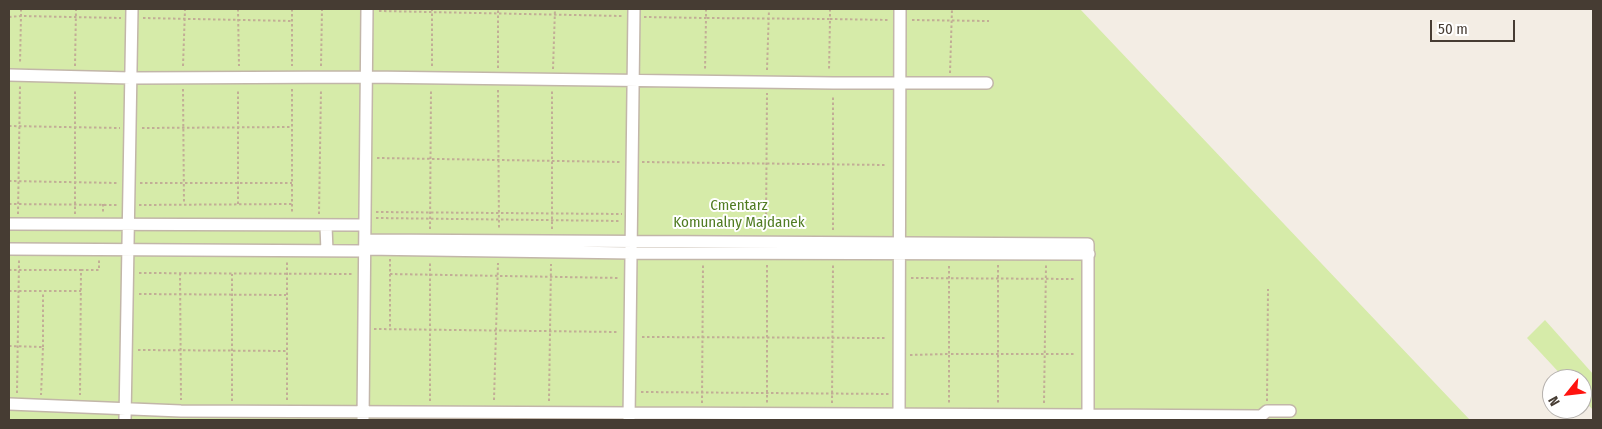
<!DOCTYPE html>
<style>
body{margin:0}
#map{position:relative;width:1602px;height:429px;overflow:hidden;background:#f3ede4;font-family:"Fira Sans Condensed",sans-serif}
canvas{display:block}
.frame{position:absolute;inset:0;border:10px solid #463c33;pointer-events:none}
.north{position:absolute;left:1542px;top:369px;width:50px;height:50px;box-sizing:border-box;background:#fff;border:1px solid #b5b1ad;border-radius:50%;rotate:241deg;font-size:14px;font-weight:700;line-height:20px;text-align:center;color:#463c33}
.north::after{content:'';display:block;margin:auto;width:18px;height:22px;background:#ff130f;clip-path:polygon(50% 0,100% 100%,50% 72%,0 100%)}
.scale{position:absolute;left:1430px;top:20px;width:85px;height:22px;box-sizing:border-box;border:2px solid #463c33;border-top:0;padding-left:6px;font-size:15px;line-height:18px;white-space:nowrap;color:#463c33;-webkit-text-stroke:4px #fff;paint-order:stroke}
</style>
<div id="map">
<canvas width="1602" height="429"></canvas>
<div class="frame"></div>
<div class="north">N</div>
<div class="scale">50 m</div>
</div>
<script>
const context = document.querySelector('canvas').getContext('2d');
context.lineJoin = 'round';
function fill(path, color) { context.fillStyle = color; context.fill(path, 'evenodd'); }
const poly = rows => new Path2D(rows.map(r => 'M' + r).join(''));
function trace(path, color, width, dash) { context.strokeStyle = color; context.lineWidth = width; context.lineCap = dash ? 'butt' : 'round'; context.setLineDash(dash || []); context.stroke(path); }
function drawText(font, color, halo, rows, align = 'center') {
  context.font = font + ' "Fira Sans Condensed",sans-serif'; context.lineWidth = 4; context.setLineDash([]); context.textBaseline = 'middle'; context.strokeStyle = halo; context.fillStyle = color; for (const [text, x, y, turn = 0] of rows) {
    context.save(); context.translate(x, y); context.rotate((+turn || 0) * Math.PI / 180); context.textAlign = isNaN(turn) ? turn : align; if (halo) context.strokeText(text, 0, 0); context.fillText(text, 0, 0); context.restore();
  }
}
fill(poly([
 [9,9,1080,9,1470,420,9,420],
 [1545,320,1593,374,1593,410,1582,398,1582,379,1565,379,1527,338]
]), '#d6eba9');
const minor = poly([
 [9,75,131,78,368,77,833,83,987,83],
 [9,224,365,225],
 [326,226,327,251],
 [365,240,1088,244,1088,415,1261,416,1267,411,1290,411],
 [9,249,365,251],
 [365,249,631,253,1089,254],
 [9,404,181,411,1088,415,1088,420],
 [125,420,132,9],
 [363,420,367,9],
 [629,420,634,9],
 [899,420,900,9]
]);
trace(minor, '#c2b6a9', 14);
trace(poly([
 [21,9,21,16,121,18],
 [238,9,239,66],
 [292,9,292,66],
 [706,9,706,18,830,19,829,71],
 [830,9,830,19,890,20],
 [379,11,622,16],
 [9,17,21,16,20,64],
 [644,17,706,18,705,71],
 [143,18,292,21],
 [912,20,989,21],
 [75,66,76,9],
 [183,66,185,9],
 [321,66,322,9],
 [432,66,432,9],
 [498,68,498,9],
 [553,69,555,9],
 [767,70,769,9],
 [950,73,952,9],
 [183,89,184,204],
 [292,89,292,214],
 [498,90,499,230],
 [9,126,120,128],
 [142,128,292,127],
 [377,158,620,162],
 [642,162,887,165],
 [9,181,117,183],
 [140,183,292,183],
 [9,204,119,205],
 [103,204,103,214],
 [238,204,238,89],
 [139,205,292,204],
 [376,212,622,214],
 [18,214,20,86],
 [75,214,75,89],
 [319,214,321,89],
 [376,218,621,221],
 [430,229,431,89],
 [552,229,552,91],
 [766,230,767,93],
 [833,230,833,95],
 [390,259,390,329],
 [767,265,767,403],
 [998,265,998,403],
 [949,266,949,354,1076,354],
 [9,270,81,270,80,395],
 [81,270,99,270,99,260],
 [139,273,354,274],
 [180,273,181,400],
 [390,274,620,278],
 [911,278,1076,279],
 [9,291,81,291],
 [139,294,286,295],
 [374,329,619,332],
 [642,337,887,338],
 [9,346,43,347,41,395],
 [43,347,43,292],
 [138,350,287,351],
 [910,355,949,354,949,403],
 [641,392,889,394],
 [17,393,19,260],
 [287,400,287,262],
 [494,400,498,263],
 [232,401,232,274],
 [430,401,430,261],
 [549,401,551,264],
 [1267,401,1268,289],
 [702,403,703,265],
 [832,403,833,265],
 [1044,403,1046,265]
]), '#c2ad96', 2, [2.5, 2.5]);
trace(minor, '#fff', 11);
drawText('15px', '#507c22', '#fff', [
 ["Cmentarz",739,206],
 ["Komunalny Majdanek",739,223]
]);
</script>
